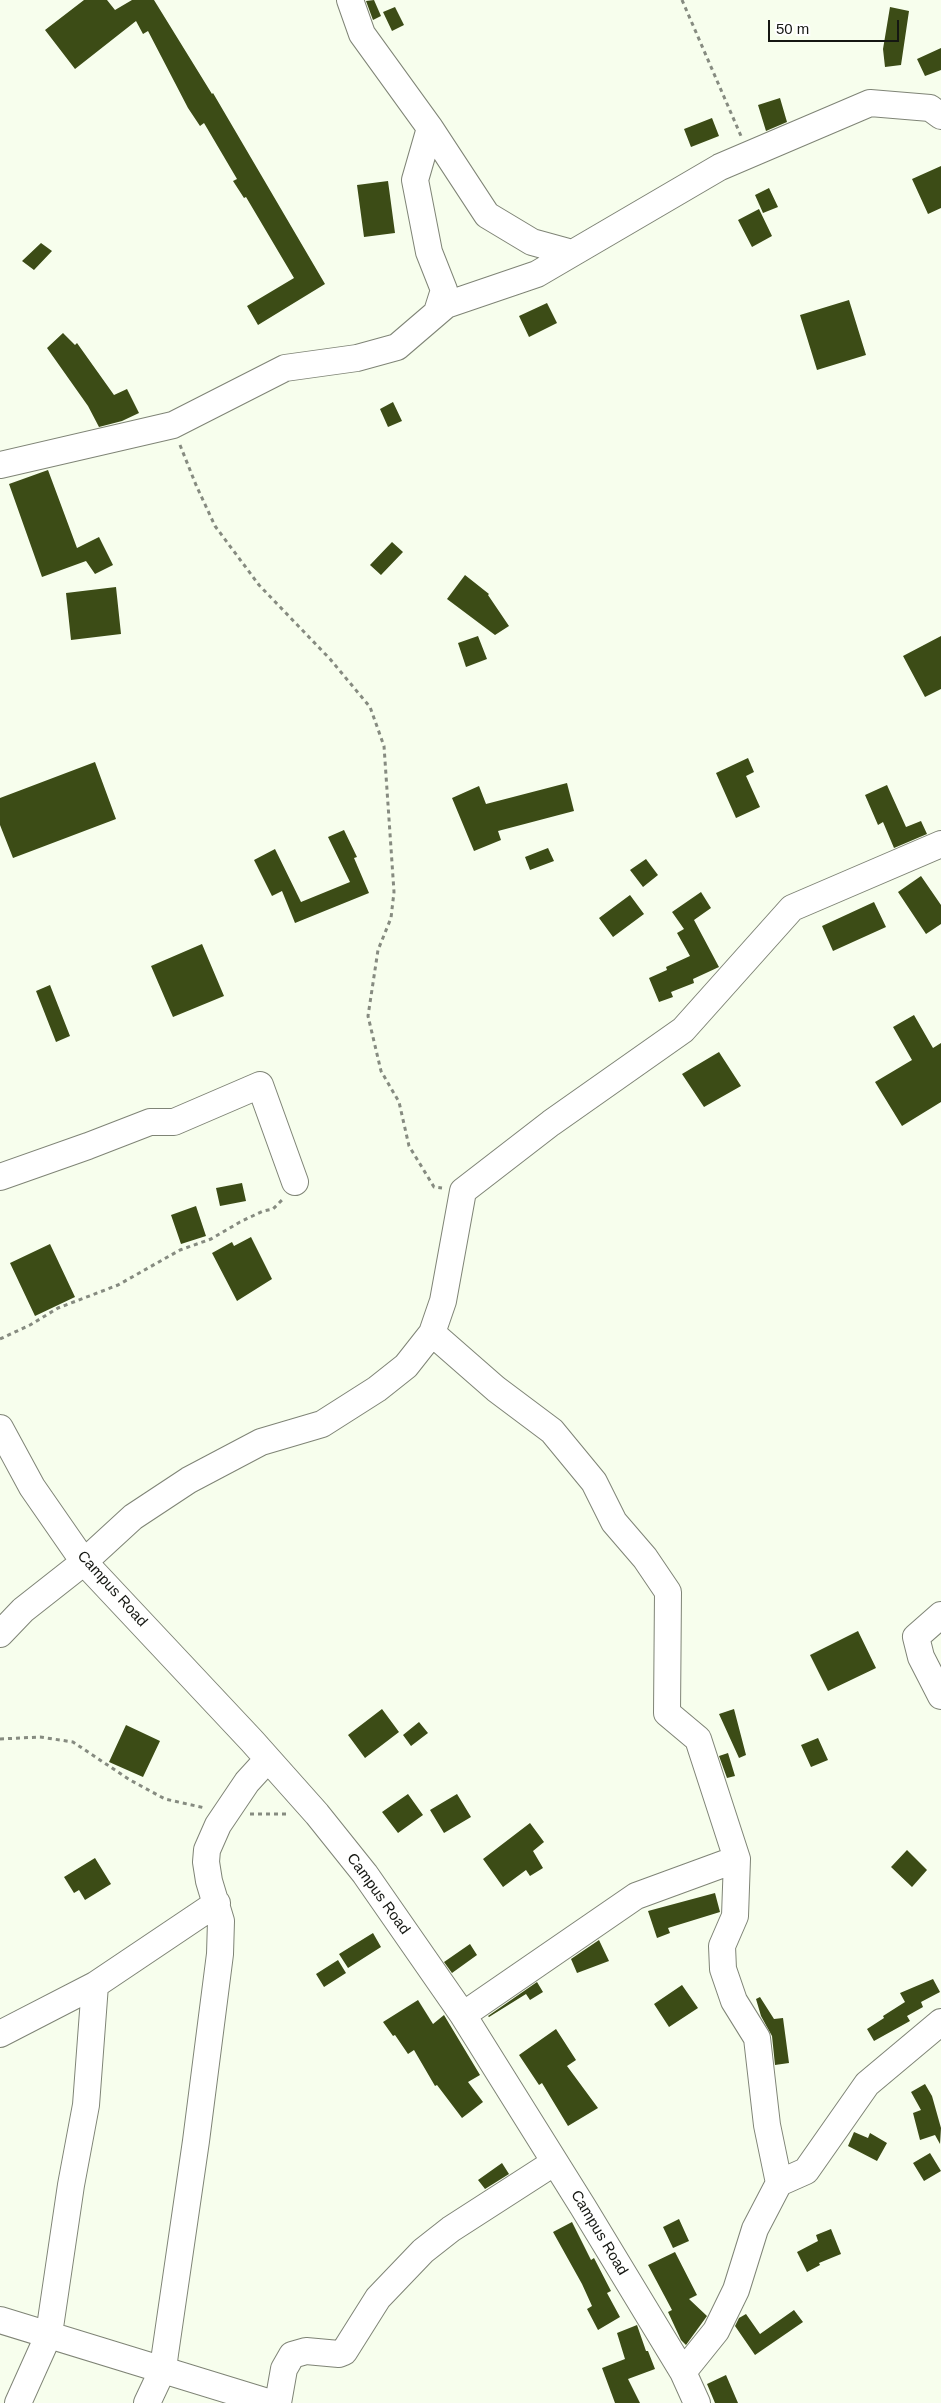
<!DOCTYPE html>
<style>
body{margin:0}
#map{position:relative;width:941px;height:2403px;overflow:hidden;background:#f7feed;font-family:Arial,sans-serif}
canvas{display:block}
.scale{position:absolute;left:768px;top:20px;width:131px;height:22px;box-sizing:border-box;border:2px solid #151712;border-top:0;padding-left:6px;font-size:15px;line-height:18px;white-space:nowrap;color:#151712;-webkit-text-stroke:4px #fff;paint-order:stroke}
</style>
<div id="map">
<canvas width="941" height="2403"></canvas>
<div class="scale">50 m</div>
</div>
<script>
const context = document.querySelector('canvas').getContext('2d');
context.lineJoin = 'round';
function fill(path, color) { context.fillStyle = color; context.fill(path, 'evenodd'); }
const poly = rows => new Path2D(rows.map(r => 'M' + r).join(''));
function trace(path, color, width, dash) { context.strokeStyle = color; context.lineWidth = width; context.lineCap = dash ? 'butt' : 'round'; context.setLineDash(dash || []); context.stroke(path); }
function drawText(font, color, halo, rows, align = 'center') {
  context.font = font + ' Arial,sans-serif'; context.lineWidth = 5; context.setLineDash([]); context.textBaseline = 'middle'; context.strokeStyle = halo; context.fillStyle = color; for (const [text, x, y, turn = 0] of rows) {
    context.save(); context.translate(x, y); context.rotate((+turn || 0) * Math.PI / 180); context.textAlign = isNaN(turn) ? turn : align; if (halo) context.strokeText(text, 0, 0); context.fillText(text, 0, 0); context.restore();
  }
}
fill(poly([
 [84,0,107,0,115,10,132,0,154,0,212,94,213,93,325,284,258,325,247,306,294,278,246,197,244,198,233,181,237,179,204,123,200,126,188,108,148,31,143,34,136,21,75,69,45,30],
 [374,0,381,16,373,20,366,1],
 [395,7,404,25,392,31,383,12],
 [890,7,909,11,901,65,885,67,883,49],
 [941,48,941,70,925,76,917,59],
 [780,98,787,122,766,131,758,105],
 [712,118,719,136,691,147,684,129],
 [941,166,941,208,928,214,912,179],
 [388,181,395,233,364,237,357,185],
 [769,188,778,207,763,213,755,195],
 [759,209,772,236,752,247,738,220],
 [41,243,52,251,34,270,22,261],
 [849,300,866,355,817,370,800,315],
 [547,303,557,323,529,337,519,316],
 [63,333,75,345,77,343,114,395,127,389,139,413,122,421,99,427,88,406,47,348],
 [393,402,402,421,388,427,380,409],
 [48,470,77,548,99,537,113,565,95,574,86,561,42,577,9,484],
 [392,542,403,552,381,575,370,565],
 [465,575,489,594,488,595,509,626,495,635,447,599],
 [116,587,121,634,71,640,66,593],
 [478,636,487,659,466,667,458,643],
 [941,636,941,689,925,697,903,656],
 [748,758,754,772,746,776,760,807,736,818,716,773],
 [95,762,116,819,13,858,0,825,0,798],
 [567,783,574,811,498,831,501,840,474,851,452,798,479,786,486,804],
 [887,785,906,827,921,821,927,834,894,848,883,822,878,825,865,795],
 [344,830,357,857,354,858,369,893,295,923,282,891,272,896,254,860,275,849,301,902,350,882,328,837],
 [548,848,554,861,530,870,525,857],
 [646,859,658,875,643,887,630,870],
 [921,876,941,905,941,924,926,934,898,892],
 [701,892,711,908,694,920,719,967,693,979,694,983,671,992,673,997,659,1002,649,978,667,970,666,967,690,956,677,933,684,929,672,912],
 [630,895,644,914,613,937,599,918],
 [874,902,886,927,833,951,822,926],
 [202,944,224,996,173,1017,151,966],
 [50,985,70,1036,56,1042,36,991],
 [914,1015,933,1048,941,1043,941,1102,902,1126,875,1082,912,1060,893,1027],
 [719,1052,741,1086,704,1107,682,1074],
 [242,1183,246,1201,220,1206,216,1188],
 [196,1206,206,1236,181,1244,171,1215],
 [251,1237,272,1279,237,1301,212,1253,232,1242,234,1246],
 [50,1244,75,1297,35,1316,10,1263],
 [858,1631,876,1668,828,1691,810,1655],
 [382,1709,399,1732,365,1758,348,1735],
 [734,1709,746,1755,739,1758,719,1714],
 [419,1722,428,1733,411,1746,403,1735],
 [126,1725,160,1741,143,1777,109,1762],
 [818,1738,828,1760,811,1767,801,1745],
 [728,1753,735,1776,727,1778,719,1756],
 [408,1794,423,1815,398,1833,382,1812],
 [457,1794,471,1817,444,1833,430,1810],
 [530,1823,544,1842,533,1851,543,1868,530,1876,526,1870,503,1887,483,1859],
 [907,1850,927,1870,912,1887,891,1867],
 [95,1858,111,1884,85,1900,79,1890,74,1893,64,1877],
 [715,1893,720,1912,668,1928,670,1933,657,1938,648,1911],
 [373,1933,381,1947,348,1968,339,1954],
 [599,1940,609,1961,577,1973,571,1959],
 [470,1944,477,1955,452,1973,444,1962],
 [338,1960,346,1973,324,1987,316,1974],
 [933,1979,940,1992,921,2002,923,2007,907,2016,910,2021,874,2041,867,2029,884,2018,883,2016,905,2002,900,1993],
 [537,1982,543,1992,530,2000,526,1994,489,2017,488,2016],
 [682,1985,698,2008,669,2027,654,2004],
 [760,1997,774,2019,783,2018,789,2063,775,2065,772,2036,761,2016,756,1999],
 [418,2000,433,2024,444,2015,480,2075,468,2082,483,2102,462,2118,437,2085,435,2086,414,2050,408,2054,395,2035,393,2036,383,2022],
 [556,2029,576,2060,567,2066,598,2108,568,2126,542,2083,539,2085,519,2055],
 [925,2084,932,2096,941,2128,940,2144,935,2135,920,2140,913,2113,921,2110,911,2092],
 [854,2132,868,2138,870,2133,887,2143,877,2161,848,2146],
 [930,2153,941,2171,924,2181,913,2163],
 [502,2163,509,2174,485,2189,478,2180],
 [679,2219,689,2241,673,2248,663,2227],
 [572,2222,591,2260,594,2258,611,2291,607,2293,620,2317,598,2330,587,2309,592,2306,582,2284,553,2232],
 [831,2229,841,2254,819,2263,820,2265,807,2272,797,2252,818,2241,816,2235],
 [675,2252,697,2295,689,2299,707,2316,686,2345,681,2340,668,2312,672,2310,648,2265],
 [794,2310,803,2322,755,2355,735,2326,739,2318,746,2314,760,2334],
 [637,2325,646,2351,648,2351,655,2369,628,2379,640,2403,615,2403,602,2368,625,2359,617,2333],
 [726,2375,738,2403,715,2403,707,2384]
]), '#3c4c16');
const minor = poly([
 [350,0,362,34,430,128,487,215,532,242,572,253],
 [430,128,415,180,429,252,444,290,437,312],
 [0,465,173,425,285,368,357,358,397,347,446,305,537,274,720,167,870,103,930,108,941,116],
 [0,1177,88,1146,150,1122,174,1122,260,1085,295,1182],
 [432,1333,496,1389,552,1431,594,1482,614,1522,645,1558,668,1592,667,1713,698,1739,737,1859,735,1916,722,1946,723,1969,734,2001,757,2038,767,2125,779,2183],
 [0,1428,32,1487,84,1562,252,1741,317,1814,365,1874,463,2015,583,2207,683,2372,697,2403],
 [941,1615,916,1637,921,1657,941,1696],
 [0,1634,23,1610,84,1562,133,1517,189,1480,261,1442,322,1424,377,1389,406,1366,432,1333,443,1301,463,1191,551,1123,683,1030,792,908,941,844],
 [463,2015,636,1896,737,1859],
 [0,2034,95,1985,217,1903],
 [0,2320,264,2401,278,2402],
 [683,2372,716,2331,736,2290,755,2229,779,2183,806,2171,867,2084,941,2022],
 [18,2403,49,2334,71,2185,86,2105,95,1985],
 [147,2403,163,2369,165,2354,196,2141,220,1954,221,1921,209,1881,206,1862,207,1850,218,1825,247,1782,268,1759],
 [278,2403,284,2369,292,2355,306,2351,339,2354,344,2352,378,2298,423,2251,451,2229,555,2162]
]);
trace(minor, '#7f8476', 28);
trace(poly([
 [682,0,741,136],
 [180,445,196,485,215,526,259,585,330,659,370,707,384,746,394,892,391,918,378,950,368,1016,381,1071,399,1102,409,1146,434,1187,442,1188],
 [0,1339,30,1325,58,1308,118,1285,180,1250,211,1239,240,1222,263,1211,273,1209,284,1198],
 [0,1739,40,1737,73,1742,130,1780,165,1799,205,1808],
 [250,1814,289,1814]
]), '#868b80', 3, [4, 4]);
trace(minor, '#fff', 26);
drawText('15px', '#151712', '#fff', [
 ["Campus Road",112,1589,48],
 ["Campus Road",378,1894,54],
 ["Campus Road",599,2233,59]
]);
</script>
